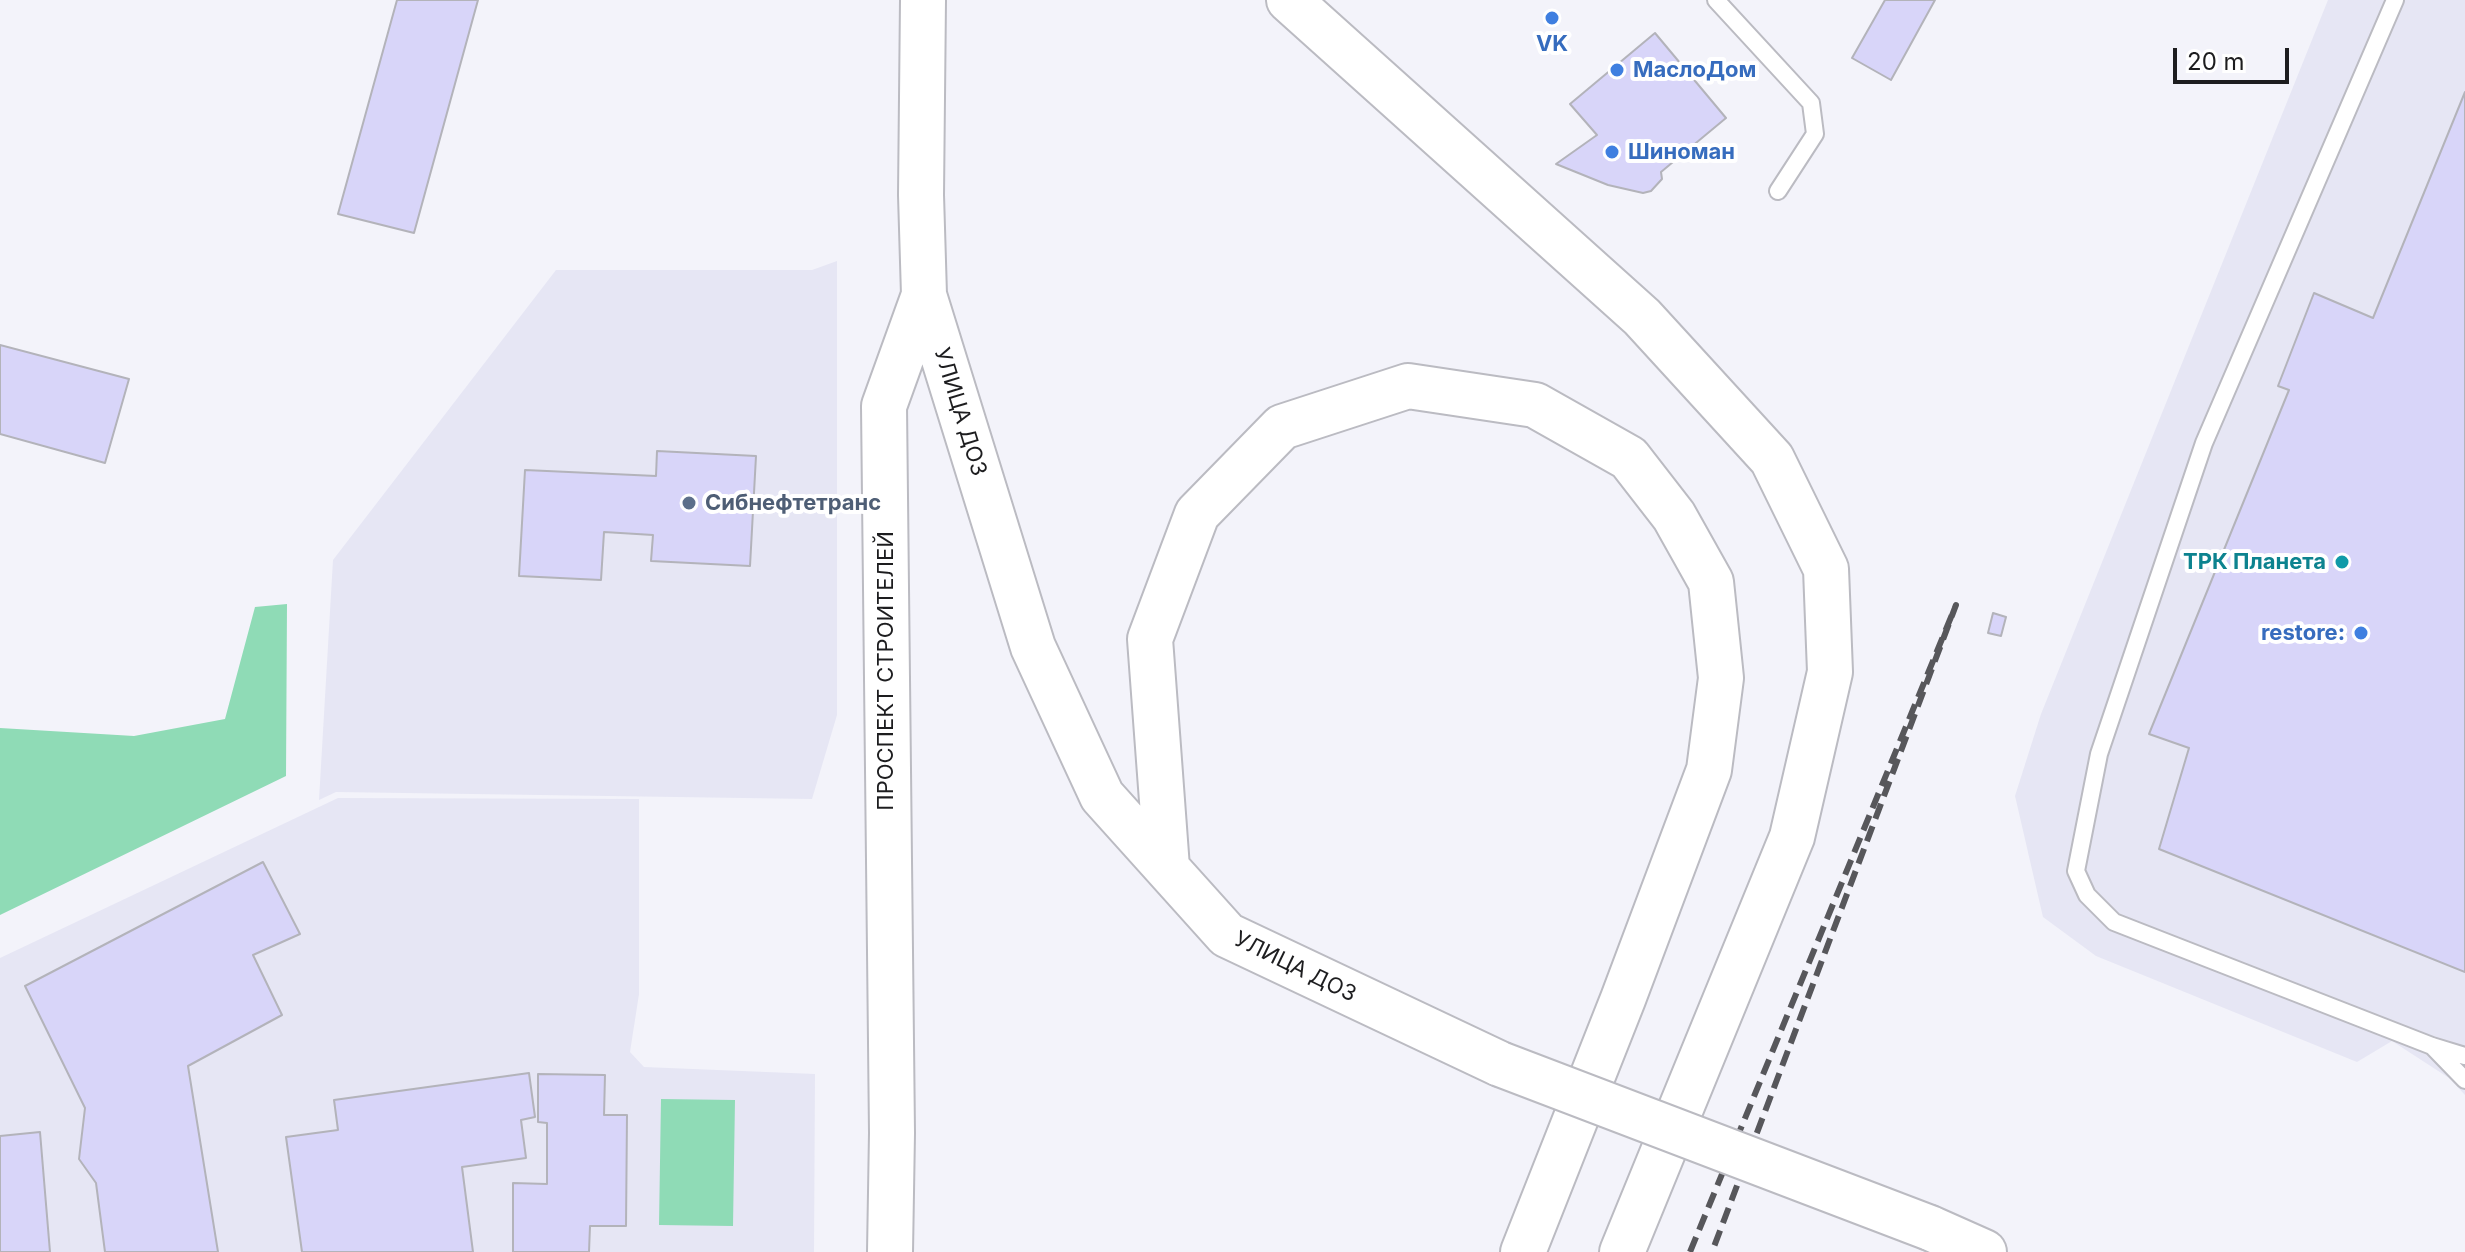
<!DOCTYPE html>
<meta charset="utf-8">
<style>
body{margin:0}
#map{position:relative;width:2465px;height:1252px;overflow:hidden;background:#f3f3fa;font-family:Inter,sans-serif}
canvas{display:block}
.scale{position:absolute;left:2173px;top:48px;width:116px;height:36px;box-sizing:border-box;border:4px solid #1d1d1f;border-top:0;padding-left:10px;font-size:24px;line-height:28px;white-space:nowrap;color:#1d1d1f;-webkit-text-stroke:6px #fff;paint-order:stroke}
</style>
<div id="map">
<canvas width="2465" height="1252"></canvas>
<div class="scale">20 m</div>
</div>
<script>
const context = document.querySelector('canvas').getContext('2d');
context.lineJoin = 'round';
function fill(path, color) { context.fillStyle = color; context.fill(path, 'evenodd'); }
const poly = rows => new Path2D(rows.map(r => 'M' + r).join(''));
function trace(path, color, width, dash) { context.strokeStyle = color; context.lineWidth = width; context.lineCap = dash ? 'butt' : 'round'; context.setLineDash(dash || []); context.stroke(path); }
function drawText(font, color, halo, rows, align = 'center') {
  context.font = font + ' Inter,sans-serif'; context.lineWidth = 8; context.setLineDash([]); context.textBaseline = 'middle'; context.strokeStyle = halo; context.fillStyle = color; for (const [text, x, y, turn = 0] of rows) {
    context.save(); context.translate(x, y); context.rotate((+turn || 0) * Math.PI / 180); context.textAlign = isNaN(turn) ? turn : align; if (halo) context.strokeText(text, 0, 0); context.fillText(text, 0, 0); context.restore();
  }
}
fill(poly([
 [2328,0,2465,0,2465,1095,2449,1078,2392,1041,2357,1062,2096,956,2043,917,2015,796,2041,714],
 [837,261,837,715,812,799,336,792,319,800,333,560,556,270,812,270],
 [338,798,639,799,639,994,630,1052,644,1067,815,1074,814,1252,0,1252,0,958]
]), '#e6e6f4');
fill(poly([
 [287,604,286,776,0,915,0,728,134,736,225,719,255,607],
 [661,1099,735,1100,733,1226,659,1225]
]), '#8fdbb6');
const building = poly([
 [397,0,478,0,414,233,338,214,397,0],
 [1885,0,1935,0,1891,80,1852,58,1885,0],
 [1655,33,1726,118,1661,172,1662,179,1651,191,1643,193,1608,185,1556,164,1597,135,1570,104,1655,33],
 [2465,92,2465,972,2159,849,2189,748,2149,734,2289,390,2278,386,2314,293,2373,318,2465,92],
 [0,345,129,379,105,463,0,434,0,345],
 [657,451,756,456,750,566,651,561,653,535,604,532,601,580,519,576,525,470,656,476,657,451],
 [1993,613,2006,617,2001,636,1988,633,1993,613],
 [263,862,300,934,253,955,282,1015,188,1066,218,1252,105,1252,96,1183,79,1159,85,1108,25,986,263,862],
 [529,1073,535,1117,521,1120,526,1158,462,1167,473,1252,302,1252,286,1137,338,1130,334,1100,529,1073],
 [538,1074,605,1075,604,1115,627,1115,626,1226,590,1226,589,1252,513,1252,513,1183,547,1184,547,1123,538,1122,538,1074],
 [40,1132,50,1252,0,1252,0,1136,40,1132]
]);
fill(building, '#d8d5f9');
trace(building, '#b3b3ba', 2);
const lane = poly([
 [1716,0,1811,103,1815,134,1778,191],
 [2395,0,2204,443,2099,754,2076,871,2087,895,2114,922,2432,1046,2465,1056],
 [2433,1047,2465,1080]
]);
const secondary = poly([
 [1289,0,1642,317,1772,459,1826,569,1830,672,1792,837,1622,1252],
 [924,295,1033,647,1102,796,1227,935,1500,1064],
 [1167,868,1150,639,1197,514,1282,427,1408,386,1535,405,1629,458,1674,516,1711,582,1721,678,1709,770,1623,999,1523,1252],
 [1930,1228,1984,1252],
 [890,1252,892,1133,884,406,924,295,921,195,923,0]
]);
trace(lane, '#bbbbc2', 20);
trace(secondary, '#bbbbc2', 48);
trace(lane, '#fff', 16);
trace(secondary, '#fff', 44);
trace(poly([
 [1690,1252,1956,605,1712,1252]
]), '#57575b', 6, [16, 8]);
const secondaryBridge = poly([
 [1500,1064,1930,1228]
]);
trace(secondaryBridge, '#bbbbc2', 48, []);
trace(secondaryBridge, '#fff', 44);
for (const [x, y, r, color] of [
 [1552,18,8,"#3f7fe0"],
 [1617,70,8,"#3f7fe0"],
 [1612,152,8,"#3f7fe0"],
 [689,503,8,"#5c6f8a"],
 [2342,562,8,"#0f9aa8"],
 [2361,633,8,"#3f7fe0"]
]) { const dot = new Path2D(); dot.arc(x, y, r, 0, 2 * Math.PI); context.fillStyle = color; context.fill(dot); trace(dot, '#fff', 3); }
drawText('bold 22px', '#366cbe', '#fff', [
 ["VK",1552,44,"center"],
 ["МаслоДом",1633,70],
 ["Шиноман",1628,152],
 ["restore:",2345,633,"right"]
], 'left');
drawText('22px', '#1d1d1f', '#fff', [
 ["УЛИЦА ДОЗ",960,412,73],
 ["ПРОСПЕКТ СТРОИТЕЛЕЙ",886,671,-90],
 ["УЛИЦА ДОЗ",1295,967,26]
]);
drawText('bold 22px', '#4e5e75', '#fff', [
 ["Сибнефтетранс",705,503]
], 'left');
drawText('bold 22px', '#0d838f', '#fff', [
 ["ТРК Планета",2326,562]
], 'right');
</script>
